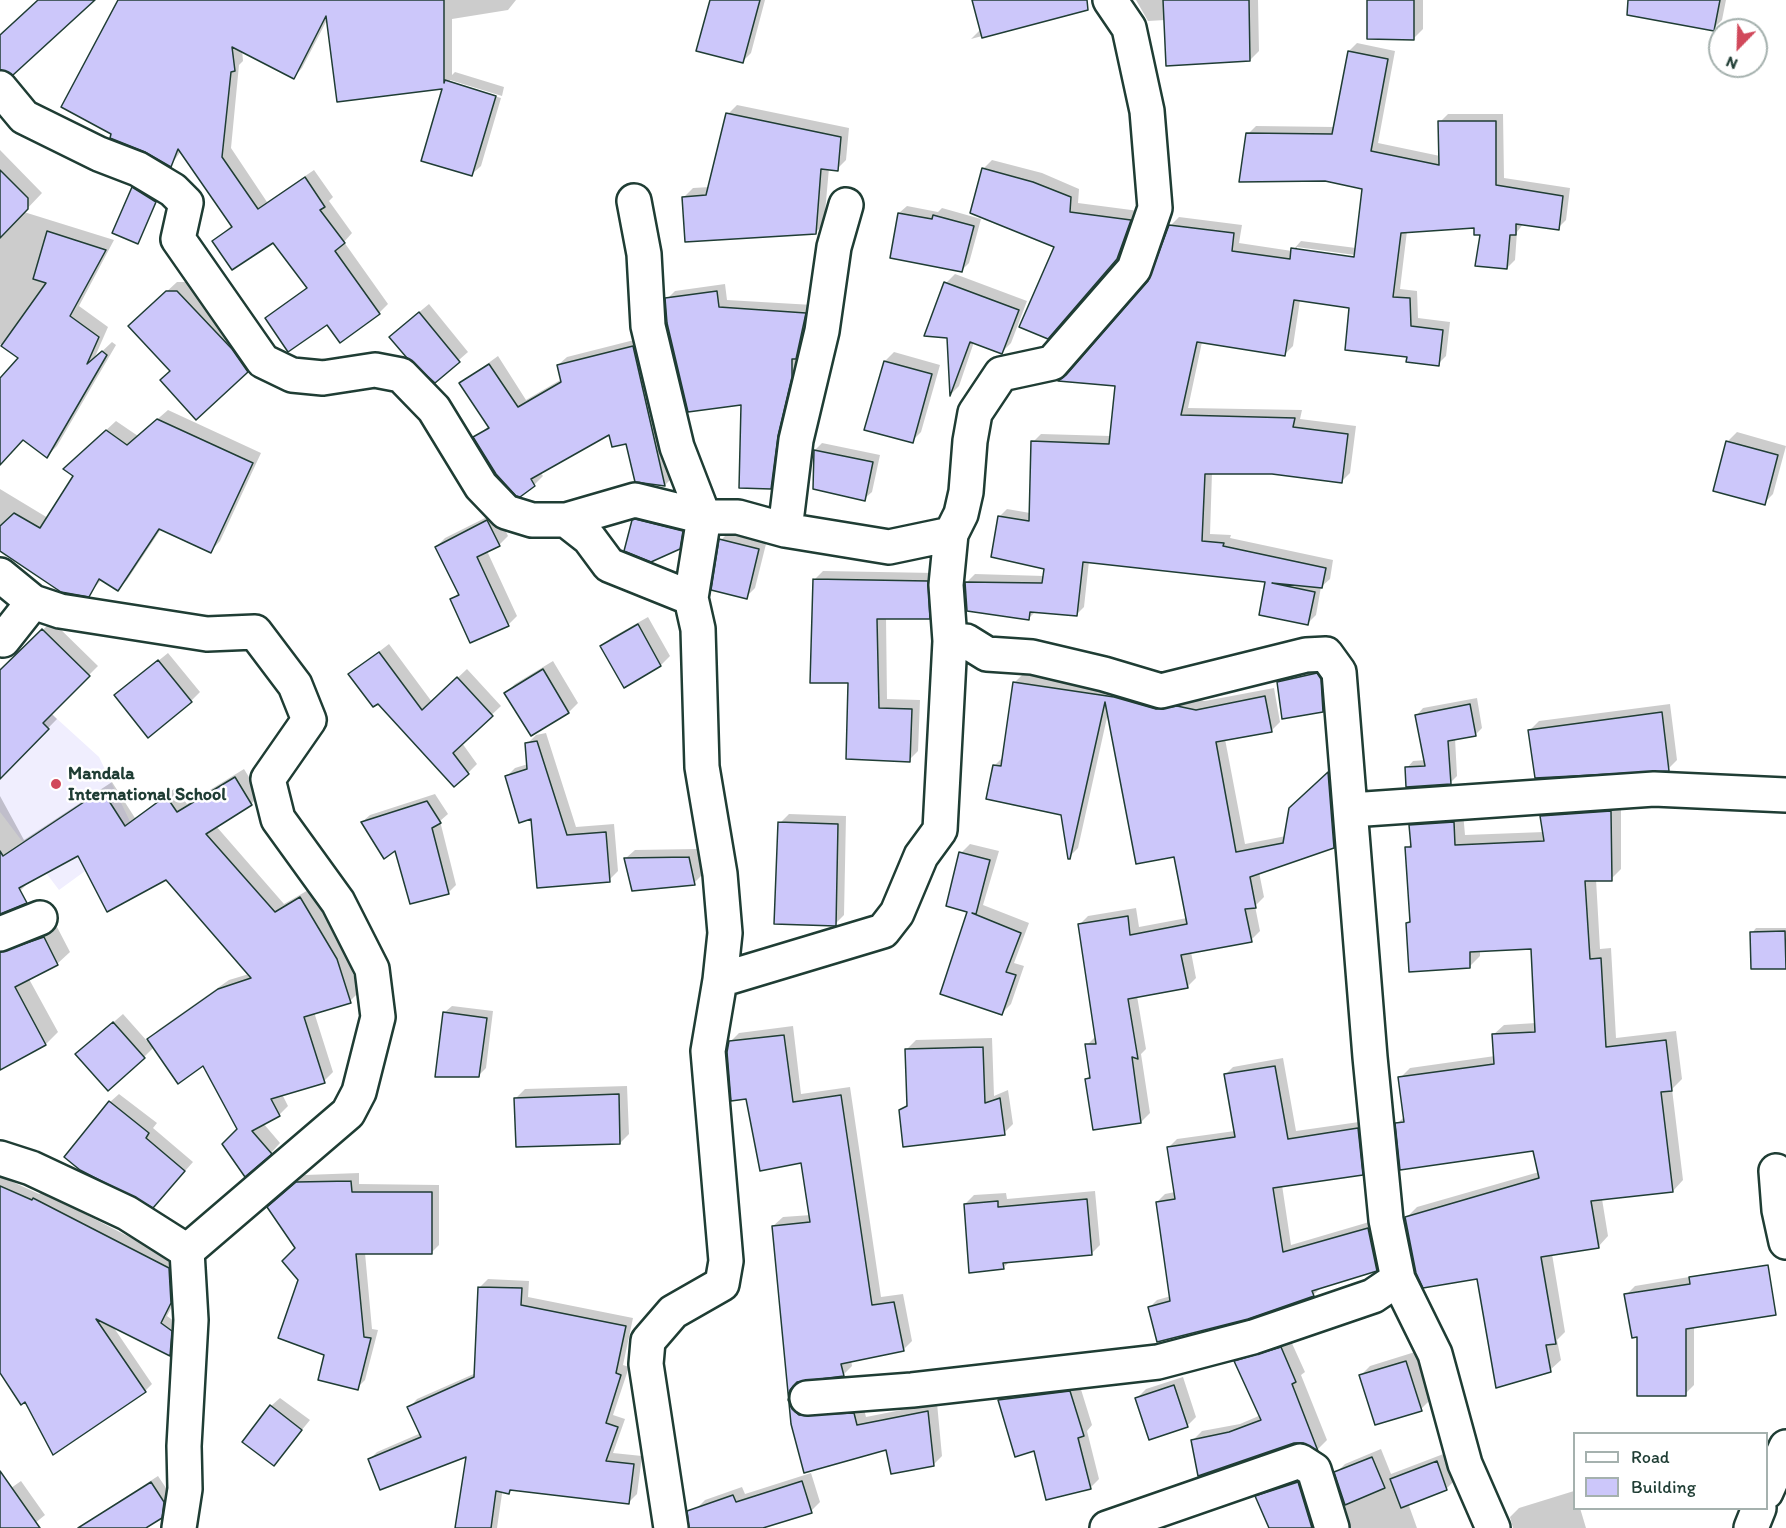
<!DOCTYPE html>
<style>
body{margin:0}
#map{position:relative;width:1786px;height:1528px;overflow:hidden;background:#fff;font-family:Itim,sans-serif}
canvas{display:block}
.legend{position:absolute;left:1573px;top:1432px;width:195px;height:78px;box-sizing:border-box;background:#fff;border:2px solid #a5b1ae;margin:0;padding:8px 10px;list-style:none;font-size:18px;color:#1f3d34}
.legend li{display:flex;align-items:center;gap:12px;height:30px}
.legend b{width:30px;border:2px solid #a5b1ae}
.north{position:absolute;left:1708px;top:18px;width:60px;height:60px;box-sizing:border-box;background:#fff;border:2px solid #a5b1ae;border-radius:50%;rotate:203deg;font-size:16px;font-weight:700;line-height:24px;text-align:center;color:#1f3d34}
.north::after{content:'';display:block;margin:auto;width:21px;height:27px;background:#d1495b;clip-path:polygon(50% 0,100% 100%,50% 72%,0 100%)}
</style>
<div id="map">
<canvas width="1786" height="1528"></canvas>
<ul class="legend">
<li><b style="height:8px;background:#fff"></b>Road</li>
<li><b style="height:16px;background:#ccc7fa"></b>Building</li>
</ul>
<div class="north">N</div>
</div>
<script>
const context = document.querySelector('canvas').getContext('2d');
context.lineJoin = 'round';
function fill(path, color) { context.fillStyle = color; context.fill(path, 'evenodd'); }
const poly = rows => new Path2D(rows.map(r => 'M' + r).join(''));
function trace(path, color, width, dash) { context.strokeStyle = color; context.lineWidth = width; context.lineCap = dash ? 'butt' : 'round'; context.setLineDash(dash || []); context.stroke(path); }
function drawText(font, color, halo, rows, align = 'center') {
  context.font = font + ' Itim,sans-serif'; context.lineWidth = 5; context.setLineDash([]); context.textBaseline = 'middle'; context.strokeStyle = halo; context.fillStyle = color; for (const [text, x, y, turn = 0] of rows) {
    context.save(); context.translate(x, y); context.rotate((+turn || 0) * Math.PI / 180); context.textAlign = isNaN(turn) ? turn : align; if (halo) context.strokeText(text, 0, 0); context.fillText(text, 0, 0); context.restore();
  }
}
fill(poly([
 [0,667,99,757,136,834,59,890,0,812]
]), '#f0eefe');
fill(poly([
 [119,0,287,0,242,49,243,61,239,65,231,148,267,202,314,170,333,197,329,201,352,233,344,242,388,304,379,313,327,322,266,318,308,287,273,241,214,241,232,225,181,151,171,165],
 [323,0,516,0,508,10,452,19,452,75,455,72,504,87,502,96,450,80,450,83,501,98,481,166,472,174,445,87,328,18,302,68,294,77],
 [711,0,765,0,751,53,742,62],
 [973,0,1074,0,1049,18,971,39,981,29],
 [1136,0,1258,0,1259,51,1250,60,1165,20,1148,21],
 [1369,0,1423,0,1423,29,1414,38],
 [1672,0,1726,0,1722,20,1713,29],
 [1357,43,1395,51,1378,143,1440,156,1440,122,1448,114,1503,114,1504,178,1570,188,1566,220,1558,228,1523,224,1517,232,1515,260,1507,268,1475,226,1407,231,1400,289,1417,291,1418,318,1450,322,1446,356,1438,364,1408,355,1351,307,1300,300,1293,346,1285,354,1202,342,1188,408,1302,410,1300,419,1356,426,1350,473,1342,481,1272,473,1212,473,1210,534,1231,535,1230,538,1333,560,1330,579,1321,587,1316,615,1308,623,1267,581,1089,561,1084,607,1076,615,1036,611,1029,618,967,582,975,574,1044,576,1045,568,999,517,1007,509,1030,513,1033,442,1041,434,1111,436,1117,385,1061,379,1074,369,1150,282,1170,226,1179,217,1242,225,1239,243,1292,251,1301,241,1356,248,1364,188,1248,134,1256,126,1335,127,1349,51],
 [1297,247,1362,256,1361,259,1297,250],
 [737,105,849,128,846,160,837,169,829,168,824,224,815,233,684,197,693,188,710,187,728,114],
 [0,150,42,193,24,212,114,240,79,306,108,327,94,359,112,342,116,345,57,446,47,456,23,439,0,464,0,380,21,358,0,344],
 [992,160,1042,173,1079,189,1078,203,1139,211,1126,249,1057,328,1056,246,983,169],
 [137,184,159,197,138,242,133,188],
 [907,206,938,212,942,208,981,219,969,263,961,271,899,213],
 [955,274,1027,301,1011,343,1002,352,974,342,959,386,952,393,946,283],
 [177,282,187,282,241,340,256,362,247,371,172,371,139,317],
 [725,284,727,300,813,305,804,350,799,354,799,368,779,479,771,487,743,403,667,299,675,291],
 [429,304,468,352,435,381,400,328],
 [642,338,673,477,665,485,627,442,610,433,540,472,543,476,534,485,475,437,489,426,461,383,498,356,526,400,562,379,558,365,567,357],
 [894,352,940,365,921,432,912,441,885,361],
 [168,410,261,453,220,541,211,551,161,529,127,580,118,589,102,579,88,595,0,549,0,489,48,518,75,476,75,459,116,421,138,436],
 [1737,432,1786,446,1773,494,1764,503,1715,490,1728,441],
 [822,443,880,455,872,492,864,499,815,488,815,450],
 [497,512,508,536,499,545,487,551,517,616,508,625,452,600,459,592,436,547,445,538],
 [642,512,691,522,688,538,679,548,633,521],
 [730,531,767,540,755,588,746,597,721,540],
 [823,571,936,573,938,609,929,618,886,617,887,699,920,700,918,751,909,760,850,681,814,580],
 [648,617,670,656,661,665,625,686,602,647,611,638],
 [52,621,98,666,51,713,57,719,0,777,0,680,8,664],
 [389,644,432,702,467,669,501,706,462,743,477,764,468,773,350,674],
 [168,653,200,692,191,701,116,695],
 [553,661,578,703,569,712,531,734,506,693,515,684],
 [1329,669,1332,702,1323,711,1278,682,1287,673],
 [1023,674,1205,701,1274,688,1280,722,1271,731,1225,739,1245,844,1286,836,1299,799,1337,765,1343,837,1334,847,1259,872,1264,897,1255,906,1260,931,1251,940,1191,952,1196,978,1187,987,1137,996,1146,1049,1141,1054,1150,1113,1141,1122,1086,1079,1091,1074,1087,1045,1096,1036,1079,925,1088,916,1136,908,1139,927,1187,918,1175,855,1108,713,1078,848,1069,857,1062,814,995,765,1004,756,1014,683],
 [1477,698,1482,728,1475,735,1455,738,1457,776,1450,783,1407,768,1413,761,1426,760,1417,715,1423,708],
 [1670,704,1677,760,1668,769,1530,730,1539,721],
 [546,733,576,827,614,824,618,871,609,880,533,817,506,777,515,768,528,764,527,744,536,735],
 [244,769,260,795,251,804,216,826,284,904,310,889,345,950,359,992,350,1001,314,1012,333,1072,324,1081,282,1094,288,1106,279,1115,263,1123,280,1143,271,1153,239,1129,203,1064,154,1047,144,1057,86,1046,123,1014,147,1041,158,1030,229,980,249,974,166,879,78,854,29,882,20,891,0,899,0,796,24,840,112,782,135,818,175,788,187,804],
 [435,794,448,814,440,821,456,885,448,893,362,822,370,815],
 [1621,801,1621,869,1611,879,1596,879,1600,949,1611,948,1616,1038,1676,1031,1682,1079,1672,1089,1683,1180,1673,1191,1602,1199,1608,1236,1598,1247,1552,1254,1565,1332,1557,1340,1561,1360,1550,1370,1478,1277,1406,1218,1417,1207,1539,1172,1534,1150,1397,1124,1405,1116,1400,1078,1410,1068,1495,1056,1493,1035,1504,1025,1536,1023,1532,947,1480,950,1480,956,1470,966,1407,923,1412,919,1407,848,1412,843,1411,825,1421,815,1463,812,1465,835,1544,832,1542,816,1552,806],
 [789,814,846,816,844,915,835,924,780,823],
 [970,844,999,851,983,905,1029,923,1014,963,1024,966,1011,1004,1002,1013,969,911,961,853],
 [697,849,703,874,694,883,626,858,635,850],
 [56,925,70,952,57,964,29,979,58,1032,46,1044,0,1068,0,947],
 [1756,928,1786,928,1786,967,1752,933],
 [452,1006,493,1011,486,1068,479,1075,445,1012],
 [793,1026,801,1094,850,1087,881,1297,903,1294,912,1341,903,1350,851,1360,852,1366,843,1375,798,1381,797,1389,863,1405,866,1417,937,1403,942,1456,933,1465,887,1449,792,1424,773,1226,783,1217,811,1215,803,1161,747,1098,730,1042,739,1033],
 [992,1038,994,1096,1008,1090,1013,1124,1004,1133,900,1111,909,1103,907,1049,916,1040],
 [1283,1058,1296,1131,1366,1121,1370,1166,1362,1174,1282,1185,1291,1245,1376,1220,1385,1261,1376,1269,1322,1287,1313,1295,1149,1308,1157,1300,1171,1296,1157,1202,1165,1194,1175,1192,1168,1148,1177,1139,1235,1131,1225,1075,1233,1067],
 [627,1086,629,1134,620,1143,516,1098,525,1089],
 [119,1094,157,1123,153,1128,193,1162,162,1197,110,1102],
 [359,1173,359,1184,439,1185,439,1245,431,1253,365,1253,372,1329,378,1330,365,1380,357,1388,326,1354,300,1280,297,1248,277,1199,305,1175],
 [0,1176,39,1194,42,1192,176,1261,178,1295,167,1316,178,1324,177,1347,170,1354,112,1325,152,1384,145,1391,25,1400,0,1370],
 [1095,1191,1100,1245,1091,1254,1010,1261,1003,1268,965,1204,974,1195,1006,1193,1007,1199],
 [1725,1271,1728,1282,1694,1326,1694,1385,1685,1394,1638,1335,1626,1295,1635,1286],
 [488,1279,529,1281,528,1297,633,1318,623,1365,629,1367,613,1415,625,1419,613,1453,642,1456,637,1494,629,1502,503,1487,497,1528,457,1528,460,1507,551,1453,369,1460,377,1452,421,1433,409,1408,417,1399,476,1373,480,1287],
 [1290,1339,1305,1372,1301,1375,1327,1440,1318,1449,1303,1441,1193,1440,1202,1431,1240,1424,1261,1415,1236,1362,1245,1353],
 [1415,1352,1430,1400,1421,1409,1361,1375,1370,1366],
 [1183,1377,1196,1417,1187,1426,1137,1398,1146,1389],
 [1079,1383,1092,1425,1087,1431,1099,1479,1090,1488,1035,1449,999,1400,1008,1391],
 [280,1398,310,1420,274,1464,271,1406],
 [1381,1449,1391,1474,1446,1453,1455,1480,1446,1489,1408,1503,1417,1528,1351,1528,1336,1473,1345,1464],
 [811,1473,820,1502,811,1511,747,1528,703,1528,696,1509,705,1500,742,1487,745,1494],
 [1306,1474,1325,1528,1271,1528,1257,1497,1266,1488],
 [158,1476,170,1494,168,1509,161,1517,143,1528,94,1528,91,1521,98,1515],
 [0,1479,4,1493,21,1481,45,1515,29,1528,0,1528],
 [1574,1491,1574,1508,1580,1508,1586,1528,1513,1528,1510,1517,1519,1508]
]), '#0003');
const building = poly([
 [38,0,95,0,13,75,0,70,0,35,38,0],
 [118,0,444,0,444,83,445,80,496,96,472,176,421,161,442,89,337,102,326,16,294,79,232,47,235,71,231,72,222,157,258,209,305,177,325,207,320,210,345,243,335,251,380,314,340,343,327,325,288,352,265,318,307,288,273,243,232,270,212,241,232,227,178,149,171,167,145,152,110,138,111,134,61,107,118,0],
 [710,0,760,0,743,63,696,51,710,0],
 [972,0,1087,0,1088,10,982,38,972,0],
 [1163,0,1249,0,1250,61,1166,66,1163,0],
 [1367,0,1414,0,1414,40,1367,39,1367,0],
 [1628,0,1720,0,1714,31,1627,15,1628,0],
 [1348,51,1388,59,1371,151,1439,165,1438,121,1496,121,1496,185,1563,196,1559,230,1516,224,1516,235,1510,235,1507,269,1475,266,1480,235,1474,235,1474,228,1401,233,1393,297,1410,298,1411,326,1443,330,1439,366,1406,362,1407,357,1345,350,1349,308,1294,300,1285,356,1197,342,1181,415,1295,418,1293,427,1348,434,1342,483,1272,474,1205,474,1202,541,1224,543,1223,546,1326,568,1322,588,1272,583,1315,592,1308,625,1259,615,1265,582,1083,562,1077,616,1030,612,1029,620,967,611,965,582,1042,583,1044,569,991,557,998,516,1029,521,1031,441,1109,444,1115,386,1058,381,1066,375,1148,281,1169,225,1234,233,1232,251,1290,259,1291,248,1354,257,1362,189,1325,181,1239,182,1246,133,1332,134,1348,51],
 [726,113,841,137,838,171,821,169,816,234,685,242,682,197,706,195,726,113],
 [982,168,1033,182,1071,197,1070,212,1131,220,1117,259,1048,339,1019,327,1054,247,970,213,982,168],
 [0,170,28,198,28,209,0,238,0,170],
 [132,187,156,202,138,244,112,233,132,187],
 [898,213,932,219,933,215,974,226,962,272,890,258,898,213],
 [47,231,106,250,70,316,99,337,87,364,102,351,107,355,47,458,23,440,0,465,0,378,18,358,1,346,46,283,33,279,47,231],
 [944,282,1019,310,1002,354,970,342,950,396,947,338,924,336,944,282],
 [166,291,177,291,232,349,248,372,196,420,160,380,170,371,128,326,166,291],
 [717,291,719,307,806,313,796,359,792,359,792,377,778,436,771,489,739,488,741,405,688,412,667,323,665,298,717,291],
 [419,312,460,362,435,383,407,358,389,337,419,312],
 [633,346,665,486,635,482,626,444,612,447,609,435,531,479,535,486,520,497,516,496,496,474,473,437,489,428,459,383,489,364,518,407,561,382,557,365,633,346],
 [884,361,932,374,913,443,864,430,884,361],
 [157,419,253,463,211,553,159,529,118,591,99,579,89,597,61,592,0,551,0,526,14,513,40,528,73,476,63,469,106,430,127,445,157,419],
 [1726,441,1778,455,1765,505,1713,491,1726,441],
 [814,450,873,462,865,501,813,489,814,450],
 [635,519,683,531,680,549,651,562,624,551,632,520,635,519],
 [487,520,500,546,477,557,509,626,470,643,450,599,459,595,435,547,487,520],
 [719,539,759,549,747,599,711,590,719,539],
 [813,579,928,581,930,619,877,619,879,708,912,709,910,762,846,759,848,683,810,683,813,579],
 [638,624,661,666,624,688,600,646,638,624],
 [42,629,90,676,43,723,49,729,0,779,0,670,42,629],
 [379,652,422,710,457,677,493,716,453,753,469,774,454,787,378,704,373,707,348,674,379,652],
 [158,660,192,702,148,738,114,695,158,660],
 [543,669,569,713,531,736,504,693,543,669],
 [1317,673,1321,679,1323,712,1282,719,1277,682,1317,673],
 [1013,682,1114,697,1156,709,1177,706,1196,710,1265,696,1272,732,1216,742,1236,852,1283,843,1289,808,1328,772,1334,848,1250,877,1256,908,1245,909,1252,942,1181,955,1188,988,1128,999,1138,1059,1132,1057,1141,1123,1093,1130,1085,1079,1090,1078,1085,1044,1096,1044,1078,924,1128,916,1130,935,1187,924,1174,857,1136,864,1105,702,1070,859,1068,859,1061,815,986,799,993,765,1001,766,1013,682],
 [1470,704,1476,736,1448,741,1451,784,1406,787,1405,767,1425,766,1415,715,1470,704],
 [1662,712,1669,771,1535,778,1528,730,1662,712],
 [537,741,567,835,606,832,610,882,537,888,531,819,519,823,505,776,527,769,525,743,537,741],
 [235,777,252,805,206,834,275,912,300,897,337,959,351,1003,304,1017,325,1083,271,1099,280,1116,252,1131,272,1154,245,1177,222,1144,237,1129,203,1066,178,1084,147,1039,218,989,251,978,166,880,107,912,78,856,19,888,27,903,0,914,0,851,3,856,102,790,125,826,166,796,177,812,235,777],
 [427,801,441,823,432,828,449,894,410,904,395,851,384,859,361,822,427,801],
 [1611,811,1612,881,1585,881,1590,959,1601,958,1606,1047,1666,1040,1672,1091,1661,1092,1673,1192,1591,1201,1599,1248,1541,1257,1556,1344,1546,1345,1551,1372,1496,1388,1477,1279,1423,1288,1416,1273,1405,1217,1539,1178,1533,1151,1400,1170,1395,1123,1404,1122,1398,1077,1494,1064,1492,1034,1535,1032,1531,949,1470,952,1470,968,1409,972,1406,923,1410,922,1405,847,1411,847,1409,825,1454,822,1455,845,1544,841,1540,816,1611,811],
 [778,822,838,824,836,926,774,924,778,822],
 [959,852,990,860,976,914,972,913,1021,933,1006,972,1016,975,1002,1015,940,994,967,912,946,906,959,852],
 [689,857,695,885,632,891,624,858,689,857],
 [1785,931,1786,969,1751,969,1750,932,1785,931],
 [44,937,58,965,15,987,46,1045,0,1070,0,952,44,937],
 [443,1012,487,1018,479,1077,435,1077,443,1012],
 [113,1022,145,1058,108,1091,75,1054,113,1022],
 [784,1035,793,1102,841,1095,872,1305,894,1302,904,1351,841,1364,844,1376,797,1382,790,1390,788,1400,792,1409,799,1415,854,1413,857,1425,928,1411,934,1466,891,1474,886,1450,804,1473,791,1424,772,1226,810,1222,801,1163,760,1171,746,1099,731,1101,727,1052,729,1041,784,1035],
 [983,1047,985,1103,1000,1098,1005,1135,903,1147,899,1110,907,1106,905,1049,983,1047],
 [1275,1066,1288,1139,1358,1128,1363,1175,1273,1188,1283,1252,1368,1228,1377,1271,1312,1291,1314,1296,1248,1319,1157,1342,1148,1307,1170,1301,1156,1202,1175,1199,1167,1147,1235,1137,1224,1074,1275,1066],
 [619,1094,620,1144,516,1147,514,1098,619,1094],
 [109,1101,149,1133,146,1138,185,1171,153,1208,80,1170,64,1157,109,1101],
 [351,1181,352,1192,432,1192,432,1254,356,1254,364,1337,371,1338,358,1390,318,1380,324,1355,278,1338,298,1280,282,1261,295,1248,267,1207,296,1182,351,1181],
 [0,1186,32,1200,33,1198,169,1268,171,1303,161,1323,172,1331,170,1356,96,1319,146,1392,53,1455,25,1402,21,1405,0,1373,0,1186],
 [1087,1199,1092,1255,1003,1263,1004,1269,969,1273,964,1204,998,1201,998,1207,1087,1199],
 [1768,1265,1776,1315,1686,1329,1686,1396,1637,1396,1637,1337,1632,1338,1624,1294,1690,1284,1689,1277,1768,1265],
 [478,1287,522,1288,521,1305,626,1326,616,1373,621,1375,606,1423,618,1427,606,1461,634,1464,629,1504,510,1490,509,1494,496,1491,491,1528,455,1528,466,1457,380,1490,368,1459,421,1437,407,1407,474,1377,478,1287],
 [1281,1347,1296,1382,1292,1384,1318,1451,1303,1443,1294,1443,1198,1476,1191,1440,1229,1432,1261,1420,1234,1361,1281,1347],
 [1406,1361,1422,1411,1375,1425,1359,1375,1406,1361],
 [1174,1385,1188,1427,1149,1440,1135,1398,1174,1385],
 [1070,1391,1084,1436,1078,1438,1091,1489,1046,1500,1034,1451,1015,1457,998,1400,1070,1391],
 [270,1405,302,1430,274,1466,242,1442,270,1405],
 [1372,1457,1385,1488,1345,1505,1334,1472,1372,1457],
 [1437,1461,1447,1490,1401,1508,1390,1479,1437,1461],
 [0,1471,40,1528,0,1528,0,1471],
 [802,1481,812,1513,763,1528,689,1528,687,1511,733,1495,736,1502,802,1481],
 [151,1482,164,1502,162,1518,146,1528,78,1528,151,1482],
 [1298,1482,1312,1528,1269,1528,1255,1496,1298,1482]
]);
fill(building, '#ccc7fa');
trace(building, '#1f3d34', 1.5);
const minor = poly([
 [0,88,24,117,99,154,138,169,173,190,186,203,178,239,263,361,292,375,323,378,375,370,401,375,434,409,481,486,506,512,532,520,566,520,635,500,704,517,738,517,785,530,889,547,951,534,961,514,966,492,970,441,975,413,1001,374,1052,363,1134,269,1155,208,1147,111,1129,28,1110,0],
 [634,201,644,254,648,326,677,447,704,517,691,598],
 [566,520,589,538,609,565,691,598,698,629,702,767,720,874,725,933,720,980],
 [785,530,796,440,822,331,834,247,846,205],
 [951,534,946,585,950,641,966,641,987,654,1032,657,1104,674,1161,691,1306,655,1326,654,1339,672,1370,1057,1386,1220,1398,1279,1435,1354,1465,1464,1493,1528],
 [0,575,33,602],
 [3,640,33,602,60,611,207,634,255,632,295,685,309,720,268,779,278,819,338,902,372,969,378,1017,359,1092,348,1113,187,1251],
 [1351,810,1654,789,1786,795],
 [0,934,40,918],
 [0,1158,31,1168,127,1213,187,1251],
 [1776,1171,1779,1210,1786,1242],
 [807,1398,912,1390,1158,1362,1253,1337,1373,1296,1398,1279],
 [1766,1492,1786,1447],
 [179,1528,185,1489,184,1446,191,1320,187,1251],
 [671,1528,646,1364,648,1341,673,1312,722,1284,726,1261,708,1051,720,980,883,931,897,913,921,856,940,830,950,641],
 [1107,1528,1300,1461,1314,1470,1332,1528],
 [1751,1528,1759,1508]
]);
trace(minor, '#1f3d34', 38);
trace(minor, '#fff', 33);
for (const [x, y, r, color] of [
 [56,784,6,"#d1495b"]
]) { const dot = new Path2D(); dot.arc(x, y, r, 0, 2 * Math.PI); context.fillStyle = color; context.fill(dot); trace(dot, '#fff', 2); }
drawText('bold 18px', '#1f3d34', '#fff', [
 ["Mandala",68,774],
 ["International School",68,795]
], 'left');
</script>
